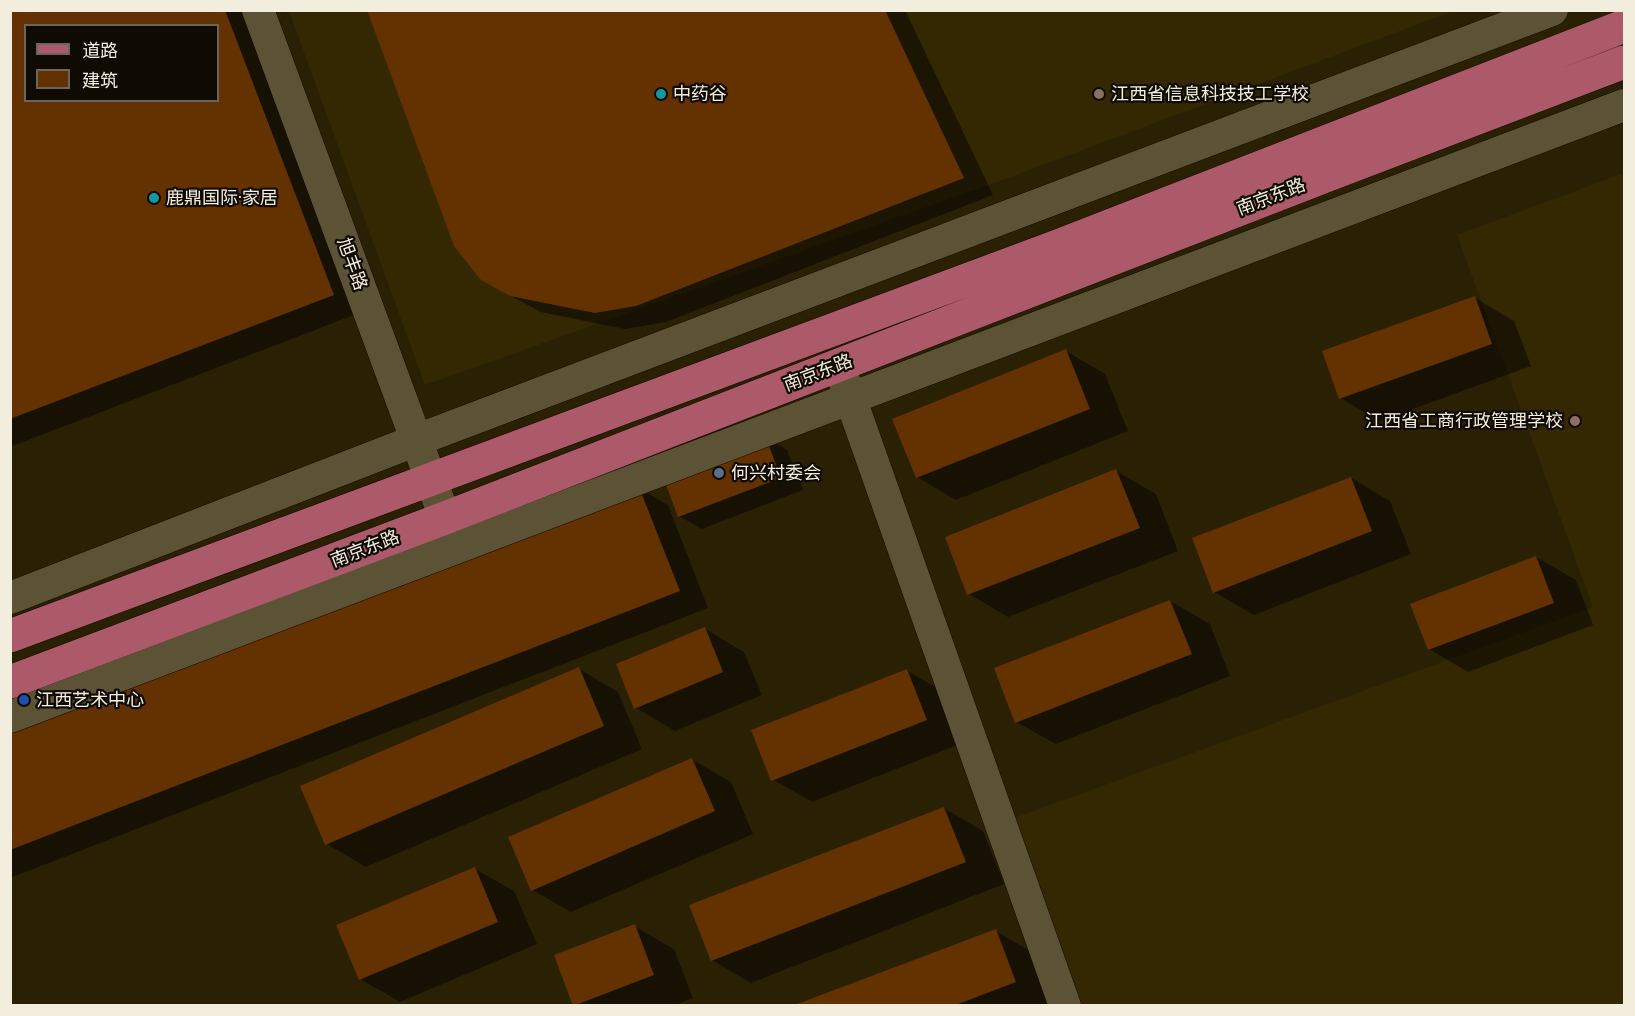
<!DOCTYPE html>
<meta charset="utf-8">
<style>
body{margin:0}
#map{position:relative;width:1635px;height:1016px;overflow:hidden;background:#2a2105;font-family:"Asap Condensed","Noto Sans SC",sans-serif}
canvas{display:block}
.frame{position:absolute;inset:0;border:12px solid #f3eddd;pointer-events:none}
.legend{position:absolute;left:24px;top:24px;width:195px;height:78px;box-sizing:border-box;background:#0f0b02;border:2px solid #6a655a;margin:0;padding:8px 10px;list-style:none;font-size:18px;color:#f3eddd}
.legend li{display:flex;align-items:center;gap:12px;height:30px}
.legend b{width:30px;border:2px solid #6a655a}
</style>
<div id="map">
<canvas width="1635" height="1016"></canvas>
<div class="frame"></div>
<ul class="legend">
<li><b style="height:8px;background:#ac5a6a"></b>道路</li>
<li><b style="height:16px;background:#643100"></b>建筑</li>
</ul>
</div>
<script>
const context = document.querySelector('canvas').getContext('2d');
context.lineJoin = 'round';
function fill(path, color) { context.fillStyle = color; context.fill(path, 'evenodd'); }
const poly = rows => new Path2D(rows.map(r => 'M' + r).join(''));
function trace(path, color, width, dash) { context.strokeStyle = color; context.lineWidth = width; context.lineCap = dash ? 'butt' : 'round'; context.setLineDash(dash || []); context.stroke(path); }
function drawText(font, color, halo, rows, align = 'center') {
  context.font = font + ' "Asap Condensed","Noto Sans SC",sans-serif'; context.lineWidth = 4.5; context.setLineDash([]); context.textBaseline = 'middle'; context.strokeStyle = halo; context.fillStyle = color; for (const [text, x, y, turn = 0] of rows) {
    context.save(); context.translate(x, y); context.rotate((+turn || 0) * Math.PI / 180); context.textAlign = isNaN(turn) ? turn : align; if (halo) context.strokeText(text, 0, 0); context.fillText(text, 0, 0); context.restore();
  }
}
fill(poly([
 [289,11,1453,11,1008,178,425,385],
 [1624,173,1624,1005,1077,1005,1009,820,1593,607,1457,235]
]), '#342803');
fill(poly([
 [10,10,247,10,362,312,10,447],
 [26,26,218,26,218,100,26,100],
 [368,10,905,10,993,195,666,322,625,329,541,312,511,296],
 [1475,298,1514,321,1531,366,1380,421,1340,398],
 [1066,351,1105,374,1128,431,956,500,917,477],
 [765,437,787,450,803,490,702,529,679,516],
 [1116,471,1156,494,1178,551,1008,617,969,594],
 [1351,478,1390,501,1411,554,1254,615,1214,592],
 [639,488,668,505,708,608,10,878,10,732],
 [1536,557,1576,580,1593,625,1468,672,1429,649],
 [1170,601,1210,624,1230,676,1056,744,1016,722],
 [705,629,744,652,762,695,675,731,636,708],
 [579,669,618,692,642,749,366,867,327,844],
 [906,670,946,693,965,742,812,802,772,779],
 [691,759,731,782,753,834,571,912,532,890],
 [944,808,983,831,1004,884,751,983,712,960],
 [475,869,514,891,537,944,400,1002,360,979],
 [634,926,674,949,693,998,673,1006,575,1006,556,956],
 [996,931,1035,954,1052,1006,795,1006]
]), '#0007');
fill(poly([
 [10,10,225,10,334,295,10,419],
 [26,26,218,26,218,100,26,100],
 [367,10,885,10,964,178,636,306,595,313,510,296,481,280,454,246],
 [1475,296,1492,344,1339,399,1322,351],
 [1066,349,1090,409,916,478,892,419],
 [765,435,781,478,678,517,662,474],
 [1116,469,1140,528,967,595,945,537],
 [1351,477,1372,531,1213,593,1192,538],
 [639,487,680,591,10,850,10,730],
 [1536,556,1554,603,1428,650,1410,604],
 [1170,600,1192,654,1015,723,994,668],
 [705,627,723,672,634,709,616,664],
 [579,667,604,726,325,845,300,786],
 [907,669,927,720,771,781,751,730],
 [692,758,715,811,531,891,508,837],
 [944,807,966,862,711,961,689,905],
 [475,867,498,922,359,980,336,925],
 [635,924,654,975,573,1006,554,955],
 [996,929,1016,982,953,1006,792,1006]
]), '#643100');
const minor = poly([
 [258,10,445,518],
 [844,380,1065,1006],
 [10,598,417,440,1552,10],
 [10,717,1624,105]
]);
const major = poly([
 [10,636,1055,247,1624,26],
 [10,682,445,518,1328,175,1624,62]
]);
trace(minor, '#130a00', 33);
trace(major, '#130a00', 34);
trace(minor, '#5c5235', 32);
trace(major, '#ac5a6a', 33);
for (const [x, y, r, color] of [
 [661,94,6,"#0f9aa8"],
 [1099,94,6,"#8d6e63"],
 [154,198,6,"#0f9aa8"],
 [1575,421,6,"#8d6e63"],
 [719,473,6,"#5c6f8a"],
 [24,700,6,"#1a4fb4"]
]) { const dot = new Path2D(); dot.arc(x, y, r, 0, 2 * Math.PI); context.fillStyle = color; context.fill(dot); trace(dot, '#0f0b02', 2); }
drawText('18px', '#f3eddd', '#0f0b02', [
 ["中药谷",673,94],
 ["江西省信息科技技工学校",1111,94],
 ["鹿鼎国际·家居",166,198],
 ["江西省工商行政管理学校",1563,421,"right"],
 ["何兴村委会",731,473],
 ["江西艺术中心",36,700]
], 'left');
drawText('18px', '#f3eddd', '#0f0b02', [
 ["南京东路",1271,197,-21],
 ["旭丰路",352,264,70],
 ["南京东路",818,373,-21],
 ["南京东路",365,549,-21]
]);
</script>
